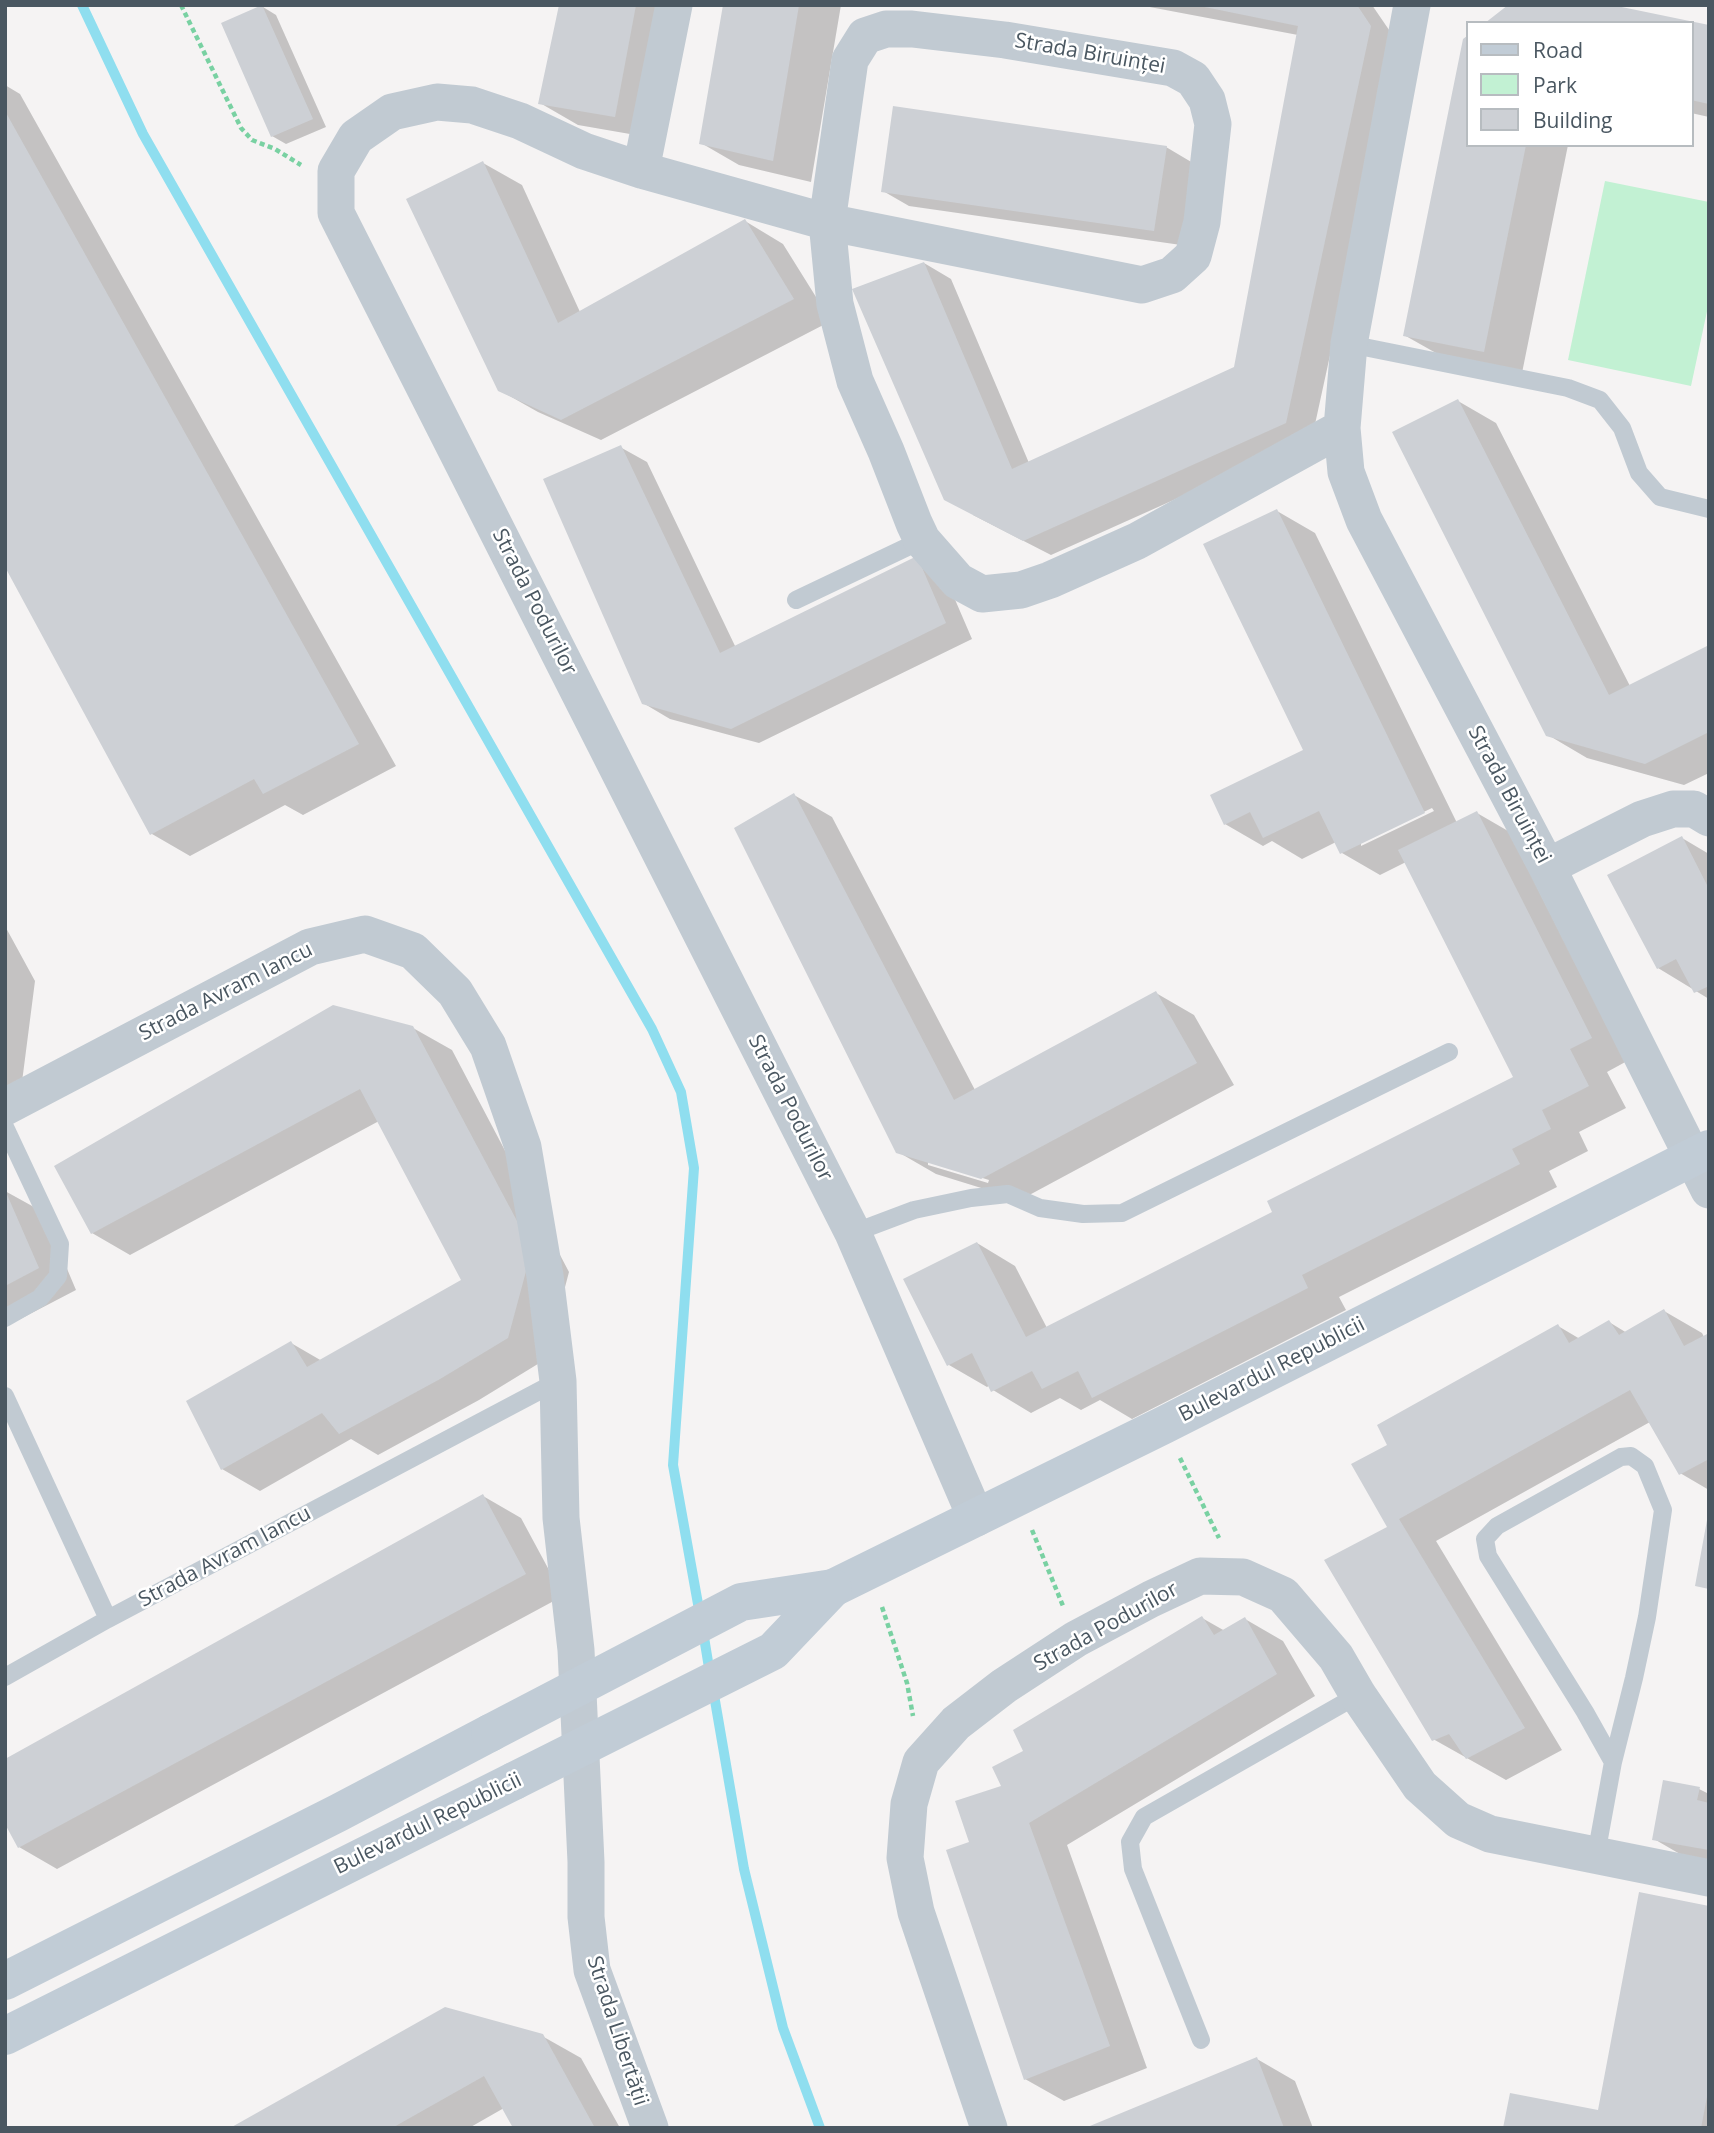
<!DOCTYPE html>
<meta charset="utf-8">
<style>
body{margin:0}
#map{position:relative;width:1714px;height:2133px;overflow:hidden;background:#f5f3f3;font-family:"Open Sans",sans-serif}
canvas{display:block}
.frame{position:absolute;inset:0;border:7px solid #4a5761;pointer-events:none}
.legend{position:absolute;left:1466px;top:21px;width:228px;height:126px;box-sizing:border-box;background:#fff;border:2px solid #b7bcc0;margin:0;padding:9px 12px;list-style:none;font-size:21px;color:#4a5761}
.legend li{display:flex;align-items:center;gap:14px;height:35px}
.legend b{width:35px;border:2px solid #b7bcc0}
</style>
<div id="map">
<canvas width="1714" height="2133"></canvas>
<div class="frame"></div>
<ul class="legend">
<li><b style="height:9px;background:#c1ccd6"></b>Road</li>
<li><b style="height:19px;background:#c2f1d3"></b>Park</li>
<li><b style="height:19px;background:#cdd0d5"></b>Building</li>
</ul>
</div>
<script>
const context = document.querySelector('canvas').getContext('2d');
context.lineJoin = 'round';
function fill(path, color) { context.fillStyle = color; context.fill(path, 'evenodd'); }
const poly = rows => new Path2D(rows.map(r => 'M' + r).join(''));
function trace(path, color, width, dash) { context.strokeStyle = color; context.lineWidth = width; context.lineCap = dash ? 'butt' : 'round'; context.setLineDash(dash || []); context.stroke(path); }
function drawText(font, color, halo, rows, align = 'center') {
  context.font = font + ' "Open Sans",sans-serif'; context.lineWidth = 5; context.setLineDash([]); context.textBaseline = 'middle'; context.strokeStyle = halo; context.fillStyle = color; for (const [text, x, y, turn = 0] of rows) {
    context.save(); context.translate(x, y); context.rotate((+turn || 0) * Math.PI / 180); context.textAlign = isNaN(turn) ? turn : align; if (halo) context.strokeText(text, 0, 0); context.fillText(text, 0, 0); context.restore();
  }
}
fill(poly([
 [1605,181,1709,202,1709,302,1691,386,1568,360]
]), '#c2f1d3');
fill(poly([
 [561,5,678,5,653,138,578,125,540,103],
 [724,5,841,5,811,182,739,165,701,143],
 [1139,5,1372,5,1398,43,1312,438,1051,555,973,515,924,263,951,279,1029,463,1235,368,1298,35],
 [263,7,276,15,326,127,286,144,272,136,223,24],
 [1691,23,1709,27,1709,117,1691,113],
 [1467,38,1467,145,1568,145,1522,373,1443,357,1404,335,1464,40],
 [5,85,20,94,396,766,303,815,285,805,190,856,152,834,5,563],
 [1166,147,1193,163,1181,245,909,206,883,191],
 [483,163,522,185,580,312,745,221,783,244,831,321,601,440,538,412,499,390],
 [1458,401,1496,423,1630,686,1709,647,1709,773,1684,785,1587,758,1548,735],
 [620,447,647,462,736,648,917,558,944,574,972,639,759,743,670,719,643,703],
 [1277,511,1315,533,1457,823,1477,813,1515,835,1629,1060,1607,1072,1626,1108,1579,1132,1588,1151,1549,1171,1557,1187,1339,1297,1346,1310,1132,1419,1100,1400,1081,1410,1060,1398,1031,1413,993,1390,990,1385,987,1387,949,1365,977,1243,1015,1266,1047,1328,1275,1213,1515,1077,1406,862,1380,875,1342,853,1336,842,1302,859,1272,841,1263,846,1225,824,1306,751],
 [1432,808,1434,811,1361,846,1361,842],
 [794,795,832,817,975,1090,1156,993,1194,1015,1234,1085,1020,1200,936,1174,898,1152],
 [928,1161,989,1180,988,1183,928,1165],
 [1682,838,1709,854,1709,999,1658,968],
 [5,926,35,981,22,1082,5,1091],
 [413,1028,452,1050,569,1272,546,1359,479,1400,378,1455,351,1439,260,1491,222,1469,291,1343,322,1361,463,1280,379,1121,130,1255,92,1233],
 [5,1191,43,1212,76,1290,5,1327],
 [1664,1311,1702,1333,1704,1337,1709,1335,1709,1490,1680,1473,1650,1422,1436,1541,1562,1750,1506,1780,1433,1739,1389,1528,1389,1446,1558,1326,1580,1339,1609,1322,1627,1333],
 [483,1496,521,1518,563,1596,57,1869,19,1847],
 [1202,1618,1225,1631,1245,1619,1283,1641,1315,1696,1067,1845,1147,2068,1064,2101,1025,2079,971,1843,1026,1752],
 [1699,1789,1709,1794,1709,1864,1692,1861,1654,1839],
 [1709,1908,1709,2128,1505,2128,1599,2112],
 [542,2036,581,2058,620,2128,515,2128,504,2108,469,2128,233,2128],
 [1257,2059,1295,2081,1313,2128,1090,2128]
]), '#0003');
trace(poly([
 [82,5,143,134,652,1029,681,1092,694,1168,673,1465,700,1615],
 [703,1631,710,1674],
 [713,1689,744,1869,783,2028,820,2128]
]), '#8fdeef', 10);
fill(poly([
 [262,5,313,119,271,137,221,23],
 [559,5,636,5,615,117,538,104],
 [723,5,799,5,773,161,699,144],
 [1195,5,1357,5,1371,26,1286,423,1023,541,944,500,852,289,924,262,1012,469,1234,367,1298,26],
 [1508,5,1612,5,1709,25,1709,104,1691,100,1691,23,1485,23],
 [1467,36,1467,145,1526,145,1484,352,1403,336,1463,39],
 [893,106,1167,146,1154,231,881,192],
 [5,111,359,744,263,794,254,779,150,835,5,567],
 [483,161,558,323,745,219,794,299,561,420,498,391,406,199],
 [1458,399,1609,695,1709,645,1709,732,1645,764,1546,736,1392,432],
 [621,445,720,653,917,556,946,623,731,729,642,704,543,479],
 [1277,509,1425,813,1340,854,1319,811,1263,838,1250,812,1224,825,1210,795,1303,750,1203,544],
 [794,793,954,1100,1156,991,1197,1063,981,1179,896,1153,734,828],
 [1477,811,1592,1038,1570,1049,1589,1086,1542,1110,1551,1129,1512,1149,1520,1164,1302,1275,1308,1288,1092,1398,1078,1371,1042,1389,1032,1371,991,1392,972,1353,947,1366,903,1279,977,1242,1026,1337,1272,1212,1267,1201,1513,1077,1398,850],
 [1682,836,1709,889,1709,986,1694,993,1676,959,1657,969,1607,875],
 [333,1005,413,1026,532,1249,508,1338,440,1379,339,1434,322,1413,221,1470,186,1401,291,1341,307,1367,461,1280,360,1089,91,1234,54,1166],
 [5,1190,39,1268,5,1286],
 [1664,1309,1684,1346,1709,1333,1709,1459,1679,1475,1630,1390,1399,1519,1525,1728,1466,1759,1449,1734,1432,1741,1324,1560,1387,1527,1351,1464,1387,1445,1377,1425,1558,1324,1569,1343,1609,1320,1619,1335],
 [483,1494,526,1574,18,1848,5,1824,5,1759],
 [1707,1520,1709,1520,1709,1589,1695,1586],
 [1202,1616,1214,1635,1245,1617,1277,1674,1029,1823,1110,2046,1024,2080,946,1850,969,1842,955,1801,1001,1786,992,1767,1023,1751,1013,1730],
 [1663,1780,1700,1787,1697,1800,1709,1803,1709,1850,1652,1840],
 [1639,1892,1709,1906,1709,2086,1701,2128,1503,2128,1510,2093,1598,2110],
 [445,2007,543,2034,595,2128,513,2128,484,2076,392,2128,230,2128],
 [1257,2057,1284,2128,1085,2128]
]), '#cdd0d5');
trace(poly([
 [181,5,241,128,252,140,275,149,301,165],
 [1180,1458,1219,1538],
 [1032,1530,1063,1606],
 [882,1607,907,1683,913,1716]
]), '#79d1a2', 4.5, [5, 3.5]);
trace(poly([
 [1349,344,1568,388,1600,400,1622,428,1639,473,1660,497,1709,509],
 [796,600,922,540],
 [5,1127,60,1244,58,1276,40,1298,5,1318],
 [853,1233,914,1210,971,1198,1008,1194,1040,1208,1083,1214,1122,1213,1449,1052],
 [5,1396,108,1619],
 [5,1677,108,1619,558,1381],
 [1596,1855,1613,1762,1585,1712,1488,1556,1485,1539,1497,1526,1621,1457,1631,1456,1645,1466,1663,1510,1647,1617,1634,1678,1613,1762],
 [1201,2040,1133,1869,1130,1842,1144,1817,1358,1695]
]), '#c1cad2', 18);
trace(poly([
 [1412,5,1349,344,1342,428,1346,472,1364,520,1547,867,1709,1190],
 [641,170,674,5],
 [1547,867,1642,819,1673,809,1694,809,1709,818],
 [5,1107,310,947,365,934,413,951,455,992,488,1046,523,1147,545,1276,558,1381,561,1518,576,1650,586,1862,586,1917,592,1970,650,2128],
 [976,1518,853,1233,336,213,336,171,356,137,392,112,437,102,472,105,520,121,584,151,641,170,827,222,1142,285,1172,275,1193,256,1202,222,1213,124,1207,100,1193,79,1173,68,1005,40,912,29,886,29,865,36,850,60,827,222,835,304,855,381,886,451,914,523,922,540,958,581,982,594,1021,590,1050,580,1137,541,1342,428],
 [989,2128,916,1912,905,1858,909,1804,921,1762,956,1723,1004,1686,1076,1639,1151,1599,1200,1576,1243,1577,1283,1595,1336,1657,1358,1695,1420,1786,1458,1820,1490,1834,1709,1878]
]), '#c1cad2', 37);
trace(poly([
 [833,1588,1164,1425,1709,1149],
 [5,1981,338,1813,490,1733],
 [5,2036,514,1781]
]), '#c1ccd6', 38);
trace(poly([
 [490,1733,741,1602,833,1588],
 [514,1781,773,1651,833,1588]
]), '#c1ccd6', 38);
drawText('21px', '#4a5761', '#fff', [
 ["Strada Biruinței",1090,54,10],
 ["Strada Podurilor",534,602,63],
 ["Strada Biruinței",1509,795,62],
 ["Strada Avram Iancu",226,992,-27],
 ["Strada Podurilor",790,1108,63],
 ["Bulevardul Republicii",1272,1370,-27],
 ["Strada Avram Iancu",225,1557,-28],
 ["Strada Podurilor",1106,1627,-29],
 ["Bulevardul Republicii",428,1824,-26],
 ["Strada Libertății",617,2031,72]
]);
</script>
